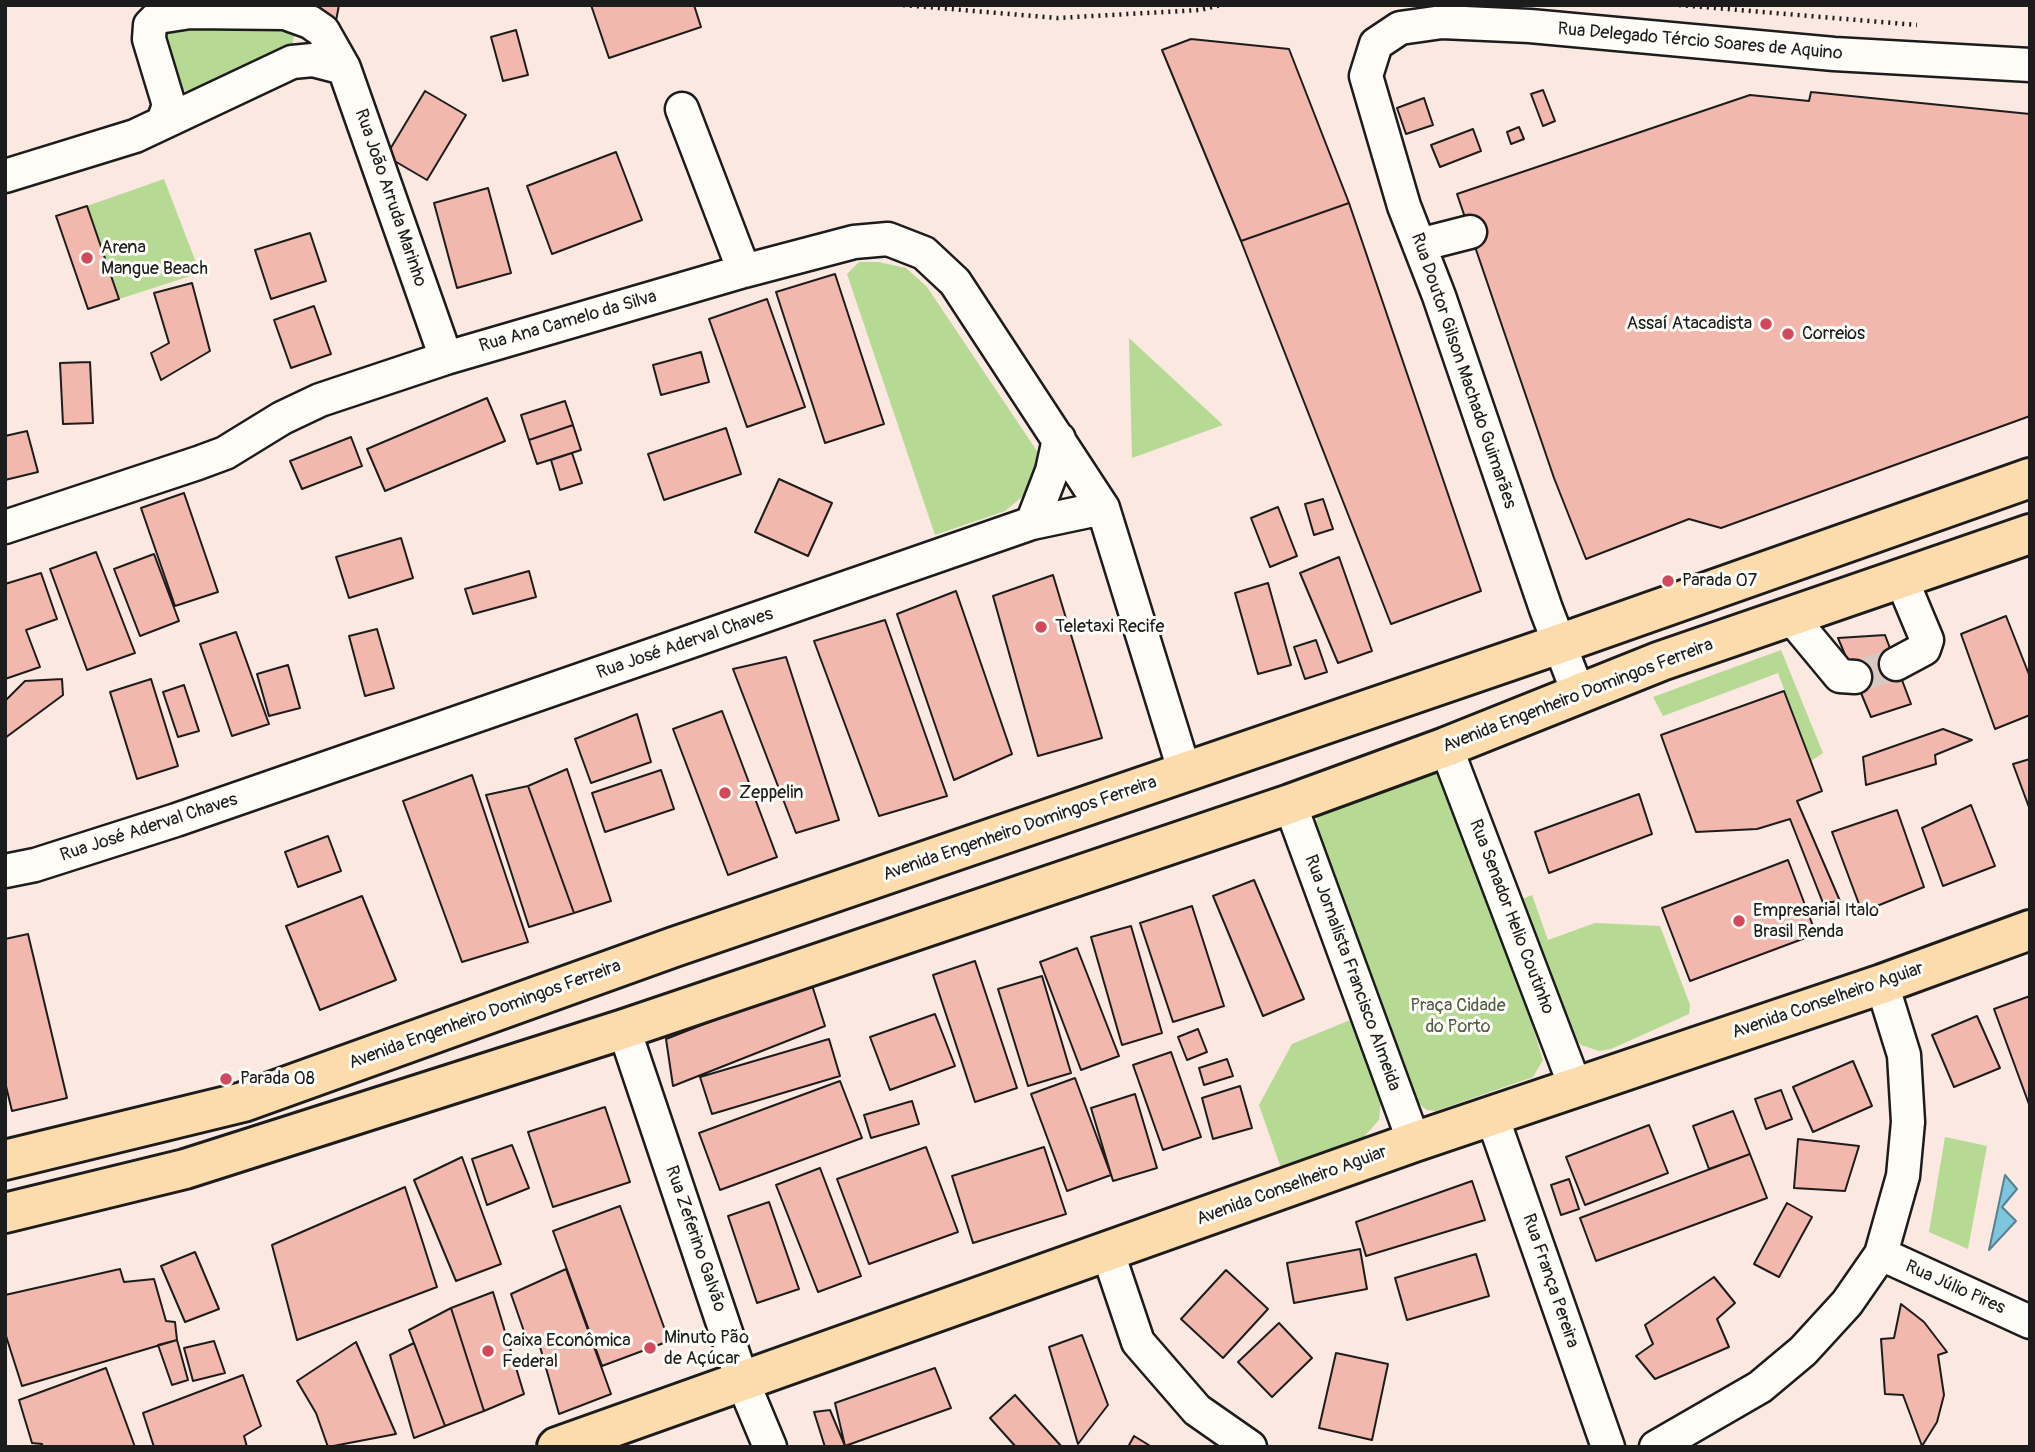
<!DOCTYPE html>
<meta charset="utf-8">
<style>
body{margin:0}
#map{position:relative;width:2035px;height:1452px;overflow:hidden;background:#fae8e1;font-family:Pangolin,sans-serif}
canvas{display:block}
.frame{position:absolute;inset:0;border:7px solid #1c1c1c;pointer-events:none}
</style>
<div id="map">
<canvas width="2035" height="1452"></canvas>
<div class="frame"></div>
</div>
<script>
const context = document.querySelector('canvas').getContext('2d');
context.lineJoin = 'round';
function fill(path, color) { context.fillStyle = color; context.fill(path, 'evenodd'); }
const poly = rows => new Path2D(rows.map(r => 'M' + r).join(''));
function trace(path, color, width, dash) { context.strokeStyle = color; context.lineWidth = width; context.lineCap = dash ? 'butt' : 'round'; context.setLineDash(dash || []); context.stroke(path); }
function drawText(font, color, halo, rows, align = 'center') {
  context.font = font + ' Pangolin,sans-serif'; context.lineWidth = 6; context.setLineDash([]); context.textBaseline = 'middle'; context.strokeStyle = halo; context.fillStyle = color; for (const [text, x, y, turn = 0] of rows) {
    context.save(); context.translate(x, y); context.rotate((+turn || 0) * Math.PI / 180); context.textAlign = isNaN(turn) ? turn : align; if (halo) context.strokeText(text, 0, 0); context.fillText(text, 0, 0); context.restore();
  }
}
fill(poly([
 [262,19,292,29,294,36,291,51,190,91,179,90,164,45,169,31,180,26],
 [164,179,200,273,119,299,87,206],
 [859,262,879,262,906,268,927,287,1037,451,1034,487,1005,511,935,535,847,274],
 [1129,338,1223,425,1132,458],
 [1781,650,1823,753,1811,761,1778,673,1663,716,1653,697],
 [1421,768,1438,775,1447,785,1524,999,1543,1060,1533,1077,1436,1111,1427,1110,1413,1099,1315,824,1320,812],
 [1532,895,1548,940,1595,923,1660,926,1690,1005,1689,1014,1611,1049,1599,1051,1581,1045,1568,1030,1522,899],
 [1355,1018,1378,1081,1381,1100,1379,1120,1363,1138,1281,1168,1259,1105,1292,1044],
 [1945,1137,1987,1146,1968,1249,1929,1232]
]), '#b6d993');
const water = poly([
 [2005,1175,2017,1189,2002,1207,2016,1221,1989,1250,2005,1175]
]);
fill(water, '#7ec5de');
trace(water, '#578190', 2);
const building = poly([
 [297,5,339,5,336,21,317,13,297,5],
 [591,5,694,5,701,27,609,58,591,5],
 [516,30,528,75,503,81,491,37,516,30],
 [1191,39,1289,49,1349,203,1241,241,1162,50,1191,39],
 [1543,90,1555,121,1543,126,1531,94,1543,90],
 [425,91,466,115,427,180,386,156,425,91],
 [1811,92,2030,114,2030,416,1721,528,1689,519,1586,559,1554,478,1457,194,1750,95,1809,101,1811,92],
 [1424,98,1433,125,1406,134,1397,108,1424,98],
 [1519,127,1524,139,1511,144,1507,132,1519,127],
 [1473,129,1481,151,1440,167,1431,145,1473,129],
 [616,152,642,220,552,254,527,186,616,152],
 [488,188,511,273,457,288,434,203,488,188],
 [1349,203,1481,591,1391,624,1241,241,1349,203],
 [87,206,119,299,88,309,56,216,87,206],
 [310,233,326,281,271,299,255,250,310,233],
 [835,274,884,424,825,443,776,292,835,274],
 [192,283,210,351,161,380,151,353,169,343,154,293,192,283],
 [767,299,805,407,747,427,709,319,767,299],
 [314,306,331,354,291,368,274,320,314,306],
 [701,352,709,382,661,395,653,365,701,352],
 [90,362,93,423,63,424,60,363,90,362],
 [487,398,505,441,385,491,367,449,487,398],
 [565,401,573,425,529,440,521,415,565,401],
 [573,425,581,450,537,464,529,440,573,425],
 [726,428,741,474,664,500,648,454,726,428],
 [27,431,38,472,5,480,5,436,27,431],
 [351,437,362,466,302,489,290,461,351,437],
 [572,453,582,483,560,490,551,460,572,453],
 [779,479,832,503,808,556,755,532,779,479],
 [184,493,218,592,175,606,141,508,184,493],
 [1323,499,1333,529,1314,535,1305,504,1323,499],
 [1278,507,1297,556,1270,567,1251,518,1278,507],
 [401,538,413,578,349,598,336,557,401,538],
 [96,552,135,653,87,670,50,569,96,552],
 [154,554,179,621,140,636,114,569,154,554],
 [1339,557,1372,651,1338,663,1300,573,1339,557],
 [529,571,536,597,473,614,465,589,529,571],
 [41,573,57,619,26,630,40,667,5,679,5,584,41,573],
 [1053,575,1102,738,1038,756,993,596,1053,575],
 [1268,583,1291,665,1258,674,1235,593,1268,583],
 [956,591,1012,754,954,780,897,614,956,591],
 [2006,616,2030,677,2030,715,1995,729,1961,634,2006,616],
 [885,620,947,796,879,816,814,641,885,620],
 [377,629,394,688,365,696,349,636,377,629],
 [236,632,269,724,232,736,200,644,236,632],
 [1885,635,1911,704,1871,717,1838,638,1885,635],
 [1316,640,1327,672,1305,679,1294,647,1316,640],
 [786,657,839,820,796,833,733,669,786,657],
 [288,665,300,708,269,716,257,674,288,665],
 [62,679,63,695,5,738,5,701,25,681,62,679],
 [151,679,178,766,137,779,110,692,151,679],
 [184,685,199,731,178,737,163,692,184,685],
 [1784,691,1822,791,1797,801,1840,901,1823,903,1790,819,1757,829,1696,832,1661,735,1784,691],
 [722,711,777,857,728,875,673,729,722,711],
 [637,714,651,762,591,783,575,739,637,714],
 [1943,729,1972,740,1935,755,1936,764,1866,785,1863,757,1943,729],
 [2030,759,2030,810,2013,764,2030,759],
 [567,769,611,901,574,913,528,786,567,769],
 [661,770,674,809,605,832,592,793,661,770],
 [472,775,528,942,462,962,403,801,472,775],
 [528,786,574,913,529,927,486,795,528,786],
 [1639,794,1652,834,1549,873,1535,832,1639,794],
 [1971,805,1995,866,1943,886,1922,828,1971,805],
 [1897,810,1924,887,1862,912,1832,832,1897,810],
 [328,836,341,871,298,887,285,852,328,836],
 [1788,860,1816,934,1690,981,1662,908,1788,860],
 [1254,880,1304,999,1263,1016,1213,896,1254,880],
 [362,896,396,980,320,1010,286,926,362,896],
 [1192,906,1224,1006,1173,1022,1140,923,1192,906],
 [1131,926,1162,1033,1122,1045,1091,937,1131,926],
 [28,934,67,1098,12,1111,5,1082,5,939,28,934],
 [1077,948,1119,1056,1081,1070,1040,962,1077,948],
 [975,961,1017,1088,975,1102,933,975,975,961],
 [1042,976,1071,1073,1028,1086,998,989,1042,976],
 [811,982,825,1026,673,1086,666,1039,811,982],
 [2030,996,2030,1107,1994,1009,2030,996],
 [935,1014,955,1066,890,1090,870,1037,935,1014],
 [1977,1016,2000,1068,1954,1087,1932,1035,1977,1016],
 [1198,1029,1207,1052,1187,1060,1178,1037,1198,1029],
 [829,1039,840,1076,712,1114,700,1077,829,1039],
 [1171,1052,1201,1137,1163,1150,1133,1065,1171,1052],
 [1227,1059,1233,1076,1204,1085,1199,1068,1227,1059],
 [1853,1061,1872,1106,1813,1132,1793,1087,1853,1061],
 [1075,1078,1111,1175,1067,1191,1031,1094,1075,1078],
 [840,1081,862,1138,720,1190,699,1133,840,1081],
 [1240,1086,1252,1128,1213,1139,1202,1098,1240,1086],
 [1781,1090,1792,1119,1766,1129,1755,1099,1781,1090],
 [1135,1094,1157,1168,1113,1181,1091,1108,1135,1094],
 [912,1101,919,1124,871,1138,864,1115,912,1101],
 [605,1107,630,1182,553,1207,528,1132,605,1107],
 [1733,1111,1750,1154,1709,1169,1693,1126,1733,1111],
 [1649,1125,1668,1173,1585,1205,1566,1157,1649,1125],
 [1798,1139,1859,1146,1845,1191,1794,1188,1798,1139],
 [512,1145,529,1188,487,1205,472,1159,512,1145],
 [926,1147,958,1232,869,1264,837,1179,926,1147],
 [1044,1147,1066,1214,973,1243,952,1176,1044,1147],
 [1750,1154,1767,1198,1596,1261,1580,1218,1750,1154],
 [462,1157,501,1264,456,1281,414,1180,462,1157],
 [820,1168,861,1276,818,1292,776,1185,820,1168],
 [1569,1179,1579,1209,1561,1215,1551,1185,1569,1179],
 [1472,1181,1485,1220,1366,1256,1356,1222,1472,1181],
 [405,1187,437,1287,297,1340,272,1245,405,1187],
 [769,1202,799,1289,757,1303,728,1216,769,1202],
 [1787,1203,1812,1217,1779,1277,1754,1264,1787,1203],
 [620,1206,669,1341,602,1366,553,1231,620,1206],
 [1360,1249,1367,1289,1294,1303,1287,1263,1360,1249],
 [195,1252,219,1309,185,1322,161,1266,195,1252],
 [1476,1254,1489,1296,1407,1320,1395,1278,1476,1254],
 [120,1269,124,1282,154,1279,166,1321,175,1322,177,1340,22,1386,5,1333,5,1295,120,1269],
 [566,1269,611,1394,559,1414,537,1336,527,1340,511,1294,566,1269],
 [1226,1270,1268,1309,1223,1358,1181,1319,1226,1270],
 [1714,1277,1735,1303,1717,1319,1729,1347,1655,1379,1636,1356,1653,1344,1645,1325,1714,1277],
 [493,1292,524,1394,484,1411,451,1308,493,1292],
 [1901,1304,1924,1322,1947,1352,1938,1355,1944,1395,1937,1422,1922,1446,1903,1395,1885,1394,1881,1339,1894,1338,1901,1304],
 [451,1308,484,1411,445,1426,409,1330,451,1308],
 [1279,1323,1312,1358,1272,1397,1238,1362,1279,1323],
 [1082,1335,1108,1405,1078,1444,1049,1347,1082,1335],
 [177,1340,188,1380,172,1385,158,1345,177,1340],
 [214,1341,225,1373,193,1381,184,1348,214,1341],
 [356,1342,396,1434,328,1447,316,1413,297,1381,356,1342],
 [414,1343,445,1426,414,1438,390,1355,414,1343],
 [1336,1353,1388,1364,1372,1440,1319,1428,1336,1353],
 [106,1368,135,1447,43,1447,42,1444,32,1443,19,1400,106,1368],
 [935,1368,951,1408,845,1446,835,1403,935,1368],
 [243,1375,261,1426,244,1436,247,1447,154,1447,143,1413,243,1375],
 [1015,1395,1062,1447,1016,1447,990,1418,1015,1395],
 [830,1410,845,1446,825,1447,814,1412,830,1410],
 [1134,1436,1152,1447,1128,1447,1134,1436]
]);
fill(building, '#f3b8ad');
trace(building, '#1c1c1c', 2);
trace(poly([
 [1855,677,1896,664]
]), '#d9c9c3', 32, [32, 16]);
const minor = poly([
 [682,109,744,271],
 [163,122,169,105,149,39,150,25,158,17,190,12,285,13,310,22,323,31,344,68],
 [5,176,135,136,292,62,313,60,344,68,446,358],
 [1419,245,1470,232],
 [1032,523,1052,471,1059,439],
 [5,527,198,463,225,453,282,418,320,400,446,358,744,271,854,242,888,239,924,253,955,282,1103,508,1185,773],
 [1791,617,1840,676,1855,677],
 [1896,664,1924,649,1927,640,1901,578],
 [1579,695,1546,609,1439,296,1404,206,1366,76,1376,44,1400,28,1442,22,1530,26,1834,54,2030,65],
 [1446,747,1575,1086],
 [1290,804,1414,1142],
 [5,871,35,865,176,820,1032,523,1103,508],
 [624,1029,742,1380,770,1447],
 [1492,1116,1608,1447],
 [1108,1253,1138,1342,1197,1410,1250,1447],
 [1881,1254,2030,1322],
 [1656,1447,1760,1387,1803,1351,1847,1303,1881,1254,1903,1176,1908,1122,1904,1055,1882,984]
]);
const major = poly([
 [5,1160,243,1102,674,947,1559,644,2030,478],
 [5,1213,185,1169,624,1029,1290,804,1446,747,1661,661,2030,534],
 [557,1447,1414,1142,1882,984,2030,930]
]);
trace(minor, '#1c1c1c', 37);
trace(major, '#1c1c1c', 44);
trace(poly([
 [903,5,1057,18,1200,10,1221,5],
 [1679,5,1917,25]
]), '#1c1c1c', 4.5, [2, 5]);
trace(minor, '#fdfcf7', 32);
trace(major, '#fcdcac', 38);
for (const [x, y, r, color] of [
 [87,258,7,"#d1495b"],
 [1766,324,7,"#d1495b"],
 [1788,334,7,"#d1495b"],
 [1668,581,7,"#d1495b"],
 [1041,627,7,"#d1495b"],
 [725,793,7,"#d1495b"],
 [1739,921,7,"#d1495b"],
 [226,1079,7,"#d1495b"],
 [650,1348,7,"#d1495b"],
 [488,1351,7,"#d1495b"]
]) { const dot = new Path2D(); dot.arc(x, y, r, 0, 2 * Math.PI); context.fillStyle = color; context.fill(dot); trace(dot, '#fdfcf7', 2.5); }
drawText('18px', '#1c1c1c', '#fdfcf7', [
 ["Rua Delegado Tércio Soares de Aquino",1700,42,5],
 ["Rua João Arruda Marinho",390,198,71],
 ["Rua Ana Camelo da Silva",568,322,-16],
 ["Rua Doutor Gilson Machado Guimarães",1463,371,71],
 ["Rua José Aderval Chaves",685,644,-19],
 ["Avenida Engenheiro Domingos Ferreira",1578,696,-21],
 ["Rua José Aderval Chaves",149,828,-18],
 ["Avenida Engenheiro Domingos Ferreira",1020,829,-19],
 ["Rua Senador Helio Coutinho",1511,917,69],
 ["Rua Jornalista Francisco Almeida",1352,973,70],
 ["Avenida Conselheiro Aguiar",1828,1001,-19],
 ["Avenida Engenheiro Domingos Ferreira",485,1015,-20],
 ["Avenida Conselheiro Aguiar",1292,1186,-20],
 ["Rua Zeferino Galvão",695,1239,71],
 ["Rua França Pereira",1550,1281,71],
 ["Rua Júlio Pires",1955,1288,24]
]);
drawText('18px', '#1c1c1c', '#fdfcf7', [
 ["Arena",101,248],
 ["Mangue Beach",101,269],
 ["Assaí Atacadista",1752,324,"right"],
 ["Correios",1802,334],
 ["Parada 07",1682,581],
 ["Teletaxi Recife",1055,627],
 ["Zeppelin",739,793],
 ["Empresarial Italo",1753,911],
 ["Brasil Renda",1753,932],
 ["Parada 08",240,1079],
 ["Minuto Pão",664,1338],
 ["de Açúcar",664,1359],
 ["Caixa Econômica",502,1341],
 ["Federal",502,1362]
], 'left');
drawText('18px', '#525e46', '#fdfcf7', [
 ["Praça Cidade",1458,1006],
 ["do Porto",1458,1027]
]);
</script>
